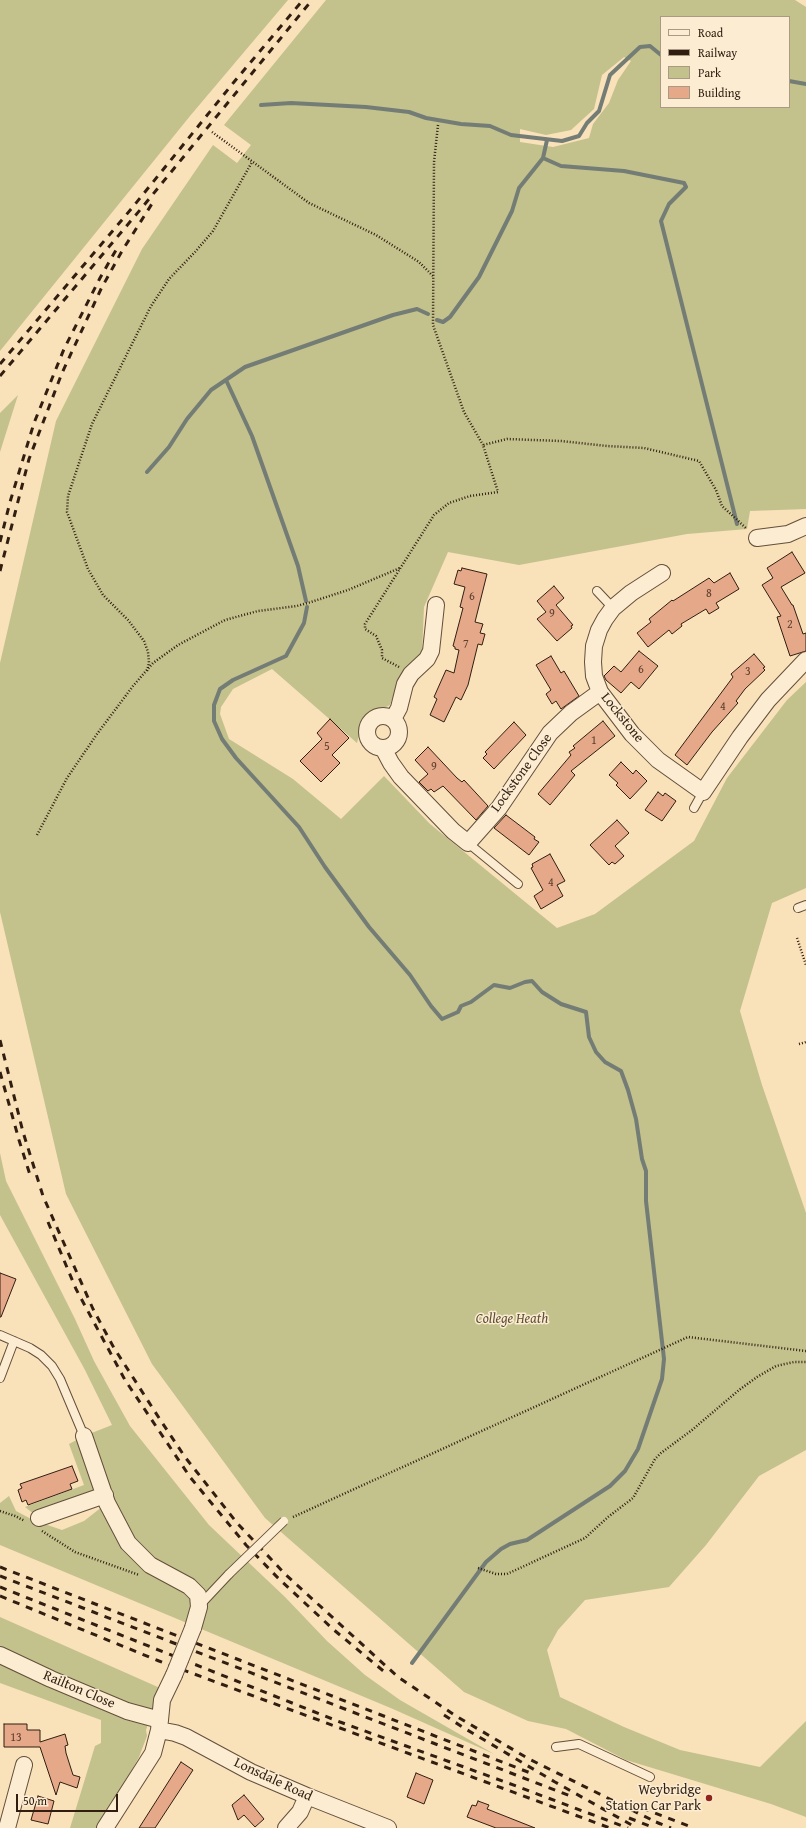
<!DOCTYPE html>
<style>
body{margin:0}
#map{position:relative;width:806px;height:1828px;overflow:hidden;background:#f9e1ba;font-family:"Gentium Book Plus",serif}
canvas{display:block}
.legend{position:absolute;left:660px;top:16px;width:130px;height:92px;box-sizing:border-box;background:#fbecd2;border:1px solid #aa9a85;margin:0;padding:5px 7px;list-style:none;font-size:12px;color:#311e11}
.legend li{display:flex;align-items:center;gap:8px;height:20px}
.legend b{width:20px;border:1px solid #aa9a85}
.scale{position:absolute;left:16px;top:1794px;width:102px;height:18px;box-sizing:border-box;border:2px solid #311e11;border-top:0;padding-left:5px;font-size:12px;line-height:14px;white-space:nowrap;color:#311e11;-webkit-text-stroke:3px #fbecd2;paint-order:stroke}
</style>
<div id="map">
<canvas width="806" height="1828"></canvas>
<ul class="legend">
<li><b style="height:5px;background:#fbecd2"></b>Road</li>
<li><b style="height:5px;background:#311e11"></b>Railway</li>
<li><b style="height:11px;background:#c3c18c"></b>Park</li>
<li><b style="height:11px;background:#e5a889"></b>Building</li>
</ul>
<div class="scale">50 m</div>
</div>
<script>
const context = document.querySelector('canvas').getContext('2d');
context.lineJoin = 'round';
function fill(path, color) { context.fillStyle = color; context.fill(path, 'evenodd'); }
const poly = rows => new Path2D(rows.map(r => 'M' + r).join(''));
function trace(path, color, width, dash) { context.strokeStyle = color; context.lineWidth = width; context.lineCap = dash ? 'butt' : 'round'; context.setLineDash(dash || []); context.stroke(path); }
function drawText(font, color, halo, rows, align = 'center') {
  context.font = font + ' "Gentium Book Plus",serif'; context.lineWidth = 3; context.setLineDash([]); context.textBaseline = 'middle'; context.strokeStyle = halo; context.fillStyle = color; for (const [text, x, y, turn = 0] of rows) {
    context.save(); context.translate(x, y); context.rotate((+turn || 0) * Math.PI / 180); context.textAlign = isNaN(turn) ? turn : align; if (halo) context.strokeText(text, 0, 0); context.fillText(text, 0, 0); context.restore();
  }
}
fill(poly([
 [0,0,288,0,190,116,0,351],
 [326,0,795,0,806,7,806,509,750,511,747,529,687,534,519,565,448,552,424,607,422,653,400,677,390,705,373,714,361,727,357,743,272,669,233,689,221,707,220,714,229,739,293,779,341,819,384,776,430,824,557,928,595,914,694,841,727,778,787,700,806,682,806,888,772,903,740,1011,762,1085,806,1213,806,1450,759,1476,706,1545,669,1587,585,1600,558,1630,547,1650,560,1697,624,1727,680,1750,760,1767,806,1721,806,1817,771,1804,626,1760,566,1729,528,1721,464,1692,265,1518,152,1364,66,1194,0,912,0,663,56,421,142,249,213,145,237,163,251,145,224,125],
 [661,17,789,17,789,107,661,107],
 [624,57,631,61,618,80,609,103,593,124,589,138,553,147,520,142,520,129,546,135,571,130,594,109,602,75],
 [18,395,0,452,0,413],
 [0,1153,6,1181,75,1319,94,1361,130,1426,209,1525,285,1597,327,1641,365,1675,400,1700,494,1754,393,1709,0,1545,0,1503,9,1496,16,1511,33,1520,62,1530,84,1521,107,1503,105,1495,39,1518,25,1507,84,1485,69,1444,84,1436,112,1425,85,1370,0,1215],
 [0,1617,160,1688,146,1730,147,1736,139,1757,99,1828,70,1828,95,1746,101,1743,101,1720,0,1683]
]), '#c3c18c');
trace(poly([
 [789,81,806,84],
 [261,105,291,103,366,107,409,112,426,118,461,124,490,126,511,135,562,141,579,136,587,123,599,111,610,75,640,47,650,46,661,55],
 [543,158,561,166,624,171,684,183,686,187,669,204,661,221,737,524],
 [437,320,443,322,450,317,479,277,512,211,519,188,543,158,547,140],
 [226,380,252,436,298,566,306,601],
 [147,472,169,447,187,419,211,390,245,367,393,315,417,309,428,314],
 [307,607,304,623,286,656,233,680,220,689,214,705,214,721,222,739,236,758,299,827,325,867,369,927,410,975,431,1006,442,1019,458,1012,461,1006,471,1002,494,985,510,988,525,982,532,981,542,992,561,1004,586,1012,589,1037,596,1052,605,1062,621,1071,628,1090,636,1119,642,1159,646,1171,646,1201,664,1359,662,1379,638,1449,625,1471,610,1486,527,1540,510,1544,501,1549,486,1562,412,1663]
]), '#747d75', 4);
const building = poly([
 [792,552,805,573,781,587,792,605,793,605,803,634,806,633,806,651,790,656,777,617,781,616,762,585,773,578,767,568,792,552],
 [462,568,487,574,475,622,483,624,480,633,485,634,482,645,478,644,468,685,461,700,456,697,444,722,430,715,437,699,434,697,446,670,454,673,459,650,455,649,455,647,453,646,463,608,460,607,465,587,454,584,458,570,461,571,462,568],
 [730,573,739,589,716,603,719,608,709,614,706,609,681,624,682,626,672,634,669,630,648,647,637,633,651,622,649,619,672,600,673,601,709,578,714,583,730,573],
 [554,586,564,598,556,605,573,625,571,626,572,628,557,641,537,619,546,612,537,601,554,586],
 [639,651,658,666,639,689,631,682,621,693,606,680,604,676,614,666,621,672,639,651],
 [754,654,765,667,763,668,765,670,745,689,736,701,738,703,712,732,687,765,675,755,733,677,731,674,754,654],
 [551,656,561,673,564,671,579,696,561,709,556,701,552,704,546,694,551,690,536,665,551,656],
 [330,719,349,738,332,755,340,763,321,782,300,761,322,739,317,733,330,719],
 [603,721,615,736,571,771,575,775,550,805,538,794,571,755,569,752,575,748,573,746,603,721],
 [514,722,526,735,494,769,483,758,487,754,485,752,514,722],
 [428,747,457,778,462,782,464,780,488,806,476,820,443,786,434,792,431,789,428,791,419,782,428,774,415,760,428,747],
 [621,762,633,774,636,770,647,781,630,799,616,785,618,783,609,775,621,762],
 [658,792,663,796,665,793,676,801,662,821,645,810,658,792],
 [506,815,535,837,534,839,539,842,529,855,494,828,506,815],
 [617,820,629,833,615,846,624,856,615,864,612,862,609,865,590,845,617,820],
 [550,854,565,881,557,885,563,896,541,909,534,896,543,890,531,868,533,867,532,864,550,854],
 [0,1273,16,1279,1,1317,0,1317,0,1273],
 [72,1466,78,1481,70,1484,72,1489,28,1505,26,1500,22,1502,18,1490,22,1488,20,1484,72,1466],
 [4,1724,27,1724,27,1730,40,1730,40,1742,65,1734,68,1745,65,1746,66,1753,73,1775,80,1777,77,1788,60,1782,56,1795,40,1747,4,1747,4,1724],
 [181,1762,193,1770,155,1828,139,1828,181,1762],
 [416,1773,433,1780,424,1804,407,1797,416,1773],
 [244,1795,264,1819,255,1827,244,1815,238,1820,232,1805,244,1795],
 [38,1796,54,1801,48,1824,31,1820,38,1796],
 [478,1801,489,1805,487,1809,535,1828,496,1828,467,1817,472,1805,476,1806,478,1801]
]);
fill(building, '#e5a889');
trace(building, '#311e11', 1);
const service = poly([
 [597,591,613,608],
 [694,808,703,792],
 [468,843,518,884],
 [798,908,806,905],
 [0,1335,30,1348,41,1355,52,1366,60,1379,84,1436],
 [0,1378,14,1341],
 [199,1606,229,1574],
 [556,1747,579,1744,650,1777]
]);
const minor = poly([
 [757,538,788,534,806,526],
 [662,573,631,593,613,608,605,619,599,630,594,646,593,662,594,676,600,692,632,734,658,760,703,792,740,737,768,700,806,660],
 '367 732a16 16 0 1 1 32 0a16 16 0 1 1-32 0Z',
 [393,719,399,708,405,684,411,674,427,659,431,651,436,605],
 [383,748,391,763,401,777,453,831,468,843,499,808,550,733,571,713,600,692],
 [84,1436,107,1503,128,1543,150,1565,189,1586,198,1595,199,1607,193,1628],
 [39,1518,105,1495],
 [0,1655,51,1679,127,1711,160,1720],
 [159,1730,175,1733,186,1737,251,1772,307,1796,388,1828],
 [7,1828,24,1765],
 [105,1828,153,1753,159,1730,162,1700,174,1675],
 [286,1828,300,1812,307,1796]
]);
trace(service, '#634f3b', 10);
trace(minor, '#634f3b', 18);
trace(poly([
 [438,125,434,162,433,325,464,412,483,445],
 [212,132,309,203,376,235,419,262,434,277],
 [399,667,382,658,382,650,376,636,365,629,365,624,434,515,449,503,470,496,498,492,483,445,507,439,561,441,607,446,644,448,699,461,716,490,722,506,747,529],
 [147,671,149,663,148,652,144,641,128,620,103,595,88,569,67,512,68,496,92,424,151,306,169,279,195,252,213,231,252,162],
 [37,835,67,778,97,734,133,686,153,663,178,645,225,620,258,611,297,606,311,602,348,590,400,568],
 [797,938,806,965],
 [799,1044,806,1042],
 [0,1511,15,1516,25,1521],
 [293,1517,688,1337,806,1351],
 [42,1531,75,1552,139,1575],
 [478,1568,496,1574,507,1574,585,1538,608,1517,633,1498,655,1459,661,1453,692,1430,739,1390,757,1377,776,1366,794,1362,806,1362]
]), '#311e11', 2.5, [1, 2]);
trace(service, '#fbecd2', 8);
trace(minor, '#fbecd2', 16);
trace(poly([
 [0,364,132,208,234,82,303,0],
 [0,376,140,210,312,0],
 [0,542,10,502,34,423,64,349,100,278,116,250],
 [0,571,29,459,62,373,101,289,122,251,155,199],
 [0,1040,23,1132,43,1196,93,1309,114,1348,161,1421,185,1457,237,1523,286,1575,398,1677,456,1716,529,1759,660,1824],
 [0,1072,19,1140,30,1175],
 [48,1222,76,1289,125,1380,190,1477,246,1545,279,1579,334,1630,387,1674],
 [0,1567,533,1774],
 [0,1576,573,1797],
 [0,1587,340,1722,508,1783,628,1828],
 [0,1596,159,1661,610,1828],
 [444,1715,464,1728,555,1782,637,1828],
 [629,1803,694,1828],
 [629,1818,655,1828],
 [656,1822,671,1828]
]), '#311e11', 3, [7, 7]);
const serviceBridge = poly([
 [229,1574,284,1521]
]);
const minorBridge = poly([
 [174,1675,193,1628]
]);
trace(serviceBridge, '#634f3b', 10, []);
trace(minorBridge, '#634f3b', 18, []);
trace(serviceBridge, '#fbecd2', 8);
trace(minorBridge, '#fbecd2', 16);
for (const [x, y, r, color] of [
 [709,1798,4,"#8f2418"]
]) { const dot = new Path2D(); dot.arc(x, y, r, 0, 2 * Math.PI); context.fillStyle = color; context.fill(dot); trace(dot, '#fbecd2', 1.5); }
drawText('12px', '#5e402f', null, [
 ["8",709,594],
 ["6",472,597],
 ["9",552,614],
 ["2",790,625],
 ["7",466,645],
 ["6",641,670],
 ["3",748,672],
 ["4",723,707],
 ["1",594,741],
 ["5",327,747],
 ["9",434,767],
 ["4",551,883],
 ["13",16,1738]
]);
drawText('14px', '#311e11', '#fbecd2', [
 ["Lockstone",622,718,51],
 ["Lockstone Close",522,773,-54],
 ["Railton Close",79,1690,23],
 ["Lonsdale Road",273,1780,25]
]);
drawText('italic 14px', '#5d4f36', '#fbecd2', [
 ["College Heath",512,1319]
]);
drawText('14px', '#311e11', '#fbecd2', [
 ["Weybridge",701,1790],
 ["Station Car Park",701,1806]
], 'right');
</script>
